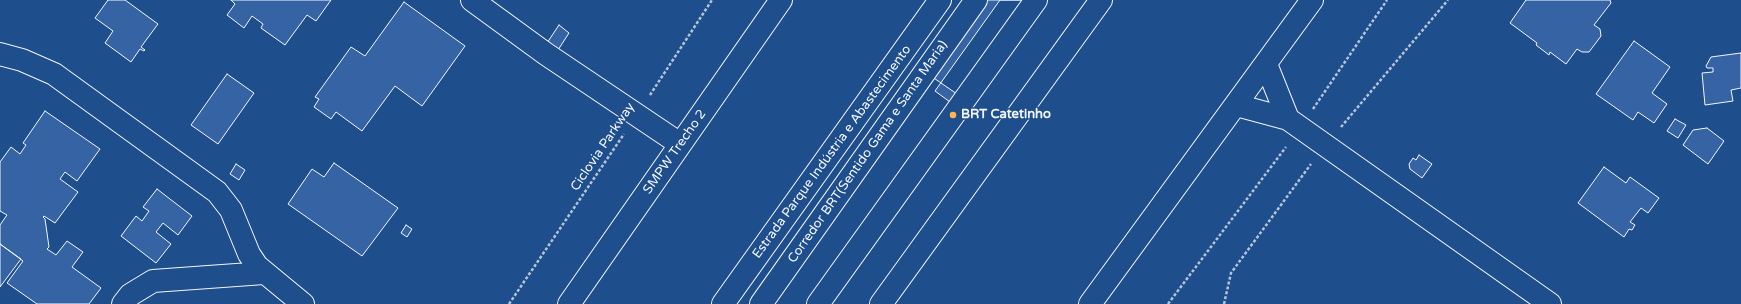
<!DOCTYPE html>
<meta charset="utf-8">
<style>
body{margin:0}
canvas{display:block;background:#1f4e8c}
</style>
<canvas width="1741" height="304"></canvas>
<script>
const context = document.querySelector('canvas').getContext('2d');
context.lineJoin = 'round';
function fill(path, color) { context.fillStyle = color; context.fill(path, 'evenodd'); }
const poly = rows => new Path2D(rows.map(r => 'M' + r).join(''));
function trace(path, color, width, dash) { context.strokeStyle = color; context.lineWidth = width; context.lineCap = dash ? 'butt' : 'round'; context.setLineDash(dash || []); context.stroke(path); }
function drawText(font, color, halo, rows, align = 'center') {
  context.font = font + ' "Varela Round",sans-serif'; context.lineWidth = 3; context.setLineDash([]); context.textBaseline = 'middle'; context.strokeStyle = halo; context.fillStyle = color; for (const [text, x, y, turn = 0] of rows) {
    context.save(); context.translate(x, y); context.rotate((+turn || 0) * Math.PI / 180); context.textAlign = isNaN(turn) ? turn : align; if (halo) context.strokeText(text, 0, 0); context.fillText(text, 0, 0); context.restore();
  }
}
const building = poly([
 [108,0,125,0,158,24,141,47,145,50,144,51,140,49,131,62,105,43,113,31,95,18,108,0],
 [231,0,331,0,316,21,307,15,285,45,261,28,263,24,252,16,244,28,227,15,235,4,231,0],
 [982,0,1025,0,957,94,928,74,982,0],
 [1000,0,1024,0,950,102,935,91,1000,0],
 [1526,0,1610,0,1611,3,1594,25,1600,29,1601,36,1589,52,1582,52,1577,49,1566,64,1550,52,1549,55,1536,45,1537,43,1510,23,1526,0],
 [404,2,465,46,422,106,395,86,362,131,336,112,331,119,314,107,319,99,315,97,351,47,365,56,404,2],
 [559,25,569,33,558,50,547,43,559,25],
 [1634,41,1670,67,1652,93,1667,104,1654,123,1638,112,1633,120,1596,94,1634,41],
 [1741,53,1741,88,1731,90,1733,101,1705,105,1702,73,1713,72,1713,68,1707,68,1706,66,1711,57,1741,53],
 [227,74,254,93,218,144,191,125,227,74],
 [45,111,100,149,77,181,65,172,60,179,78,192,55,223,44,216,43,217,45,219,49,247,47,249,56,255,67,241,83,252,72,267,101,288,89,304,37,304,7,283,23,261,0,244,0,225,7,215,0,211,0,162,11,147,20,154,26,145,23,143,45,111],
 [1675,119,1686,125,1678,138,1667,131,1675,119],
 [1707,128,1724,141,1708,164,1683,145,1693,130,1707,128],
 [1419,155,1432,164,1422,178,1410,169,1409,164,1413,158,1416,160,1419,155],
 [334,163,398,208,362,256,288,204,312,169,324,177,334,163],
 [236,164,245,170,239,180,230,174,236,164],
 [1604,167,1626,183,1630,177,1659,198,1648,213,1641,208,1630,222,1635,225,1632,230,1629,229,1624,237,1578,203,1604,167],
 [157,189,192,216,178,235,163,223,156,232,171,244,156,263,121,236,136,216,142,221,149,211,143,207,157,189],
 [406,225,412,229,407,237,401,233,406,225],
 [0,244,21,259,0,287,0,244]
]);
fill(building, '#3563a3');
trace(building, '#f2f6ff', 1);
const minor = poly([
 [472,0,546,54,680,144],
 [0,54,22,60,54,74,217,192,231,210,249,254,257,266,303,304],
 [1266,64,1288,119],
 [1236,105,1288,119,1550,304],
 [123,304,130,295,153,281,264,273],
 [569,304,781,0],
 [761,304,976,0],
 [818,304,1036,0],
 [1090,304,1312,0]
]);
const highway = poly([
 [723,304,940,0],
 [881,304,1101,0]
]);
trace(minor, '#f2f6ff', 24);
trace(highway, '#f2f6ff', 24);
trace(poly([
 [650,95,712,0],
 [1313,109,1387,0],
 [1341,127,1448,0],
 [509,304,624,134],
 [1168,304,1286,147],
 [1224,304,1231,273,1311,164]
]), '#b3c4dc', 2.5, [3, 2]);
trace(minor, '#1f4e8c', 22);
trace(highway, '#1f4e8c', 22);
for (const [x, y, r, color] of [
 [953,115,4,"#ffb74d"]
]) { const dot = new Path2D(); dot.arc(x, y, r, 0, 2 * Math.PI); context.fillStyle = color; context.fill(dot); trace(dot, '#1f4e8c', 1.5); }
drawText('bold 13px', '#f2f6ff', '#1f4e8c', [
 ["BRT Catetinho",961,115]
], 'left');
drawText('13px', '#f2f6ff', '#1f4e8c', [
 ["Ciclovia Parkway",603,147,-56],
 ["SMPW Trecho 2",675,152,-55],
 ["Estrada Parque Indústria e Abastecimento",832,152,-54],
 ["Corredor BRT(Sentido Gama e Santa Maria)",868,152,-55]
]);
</script>
